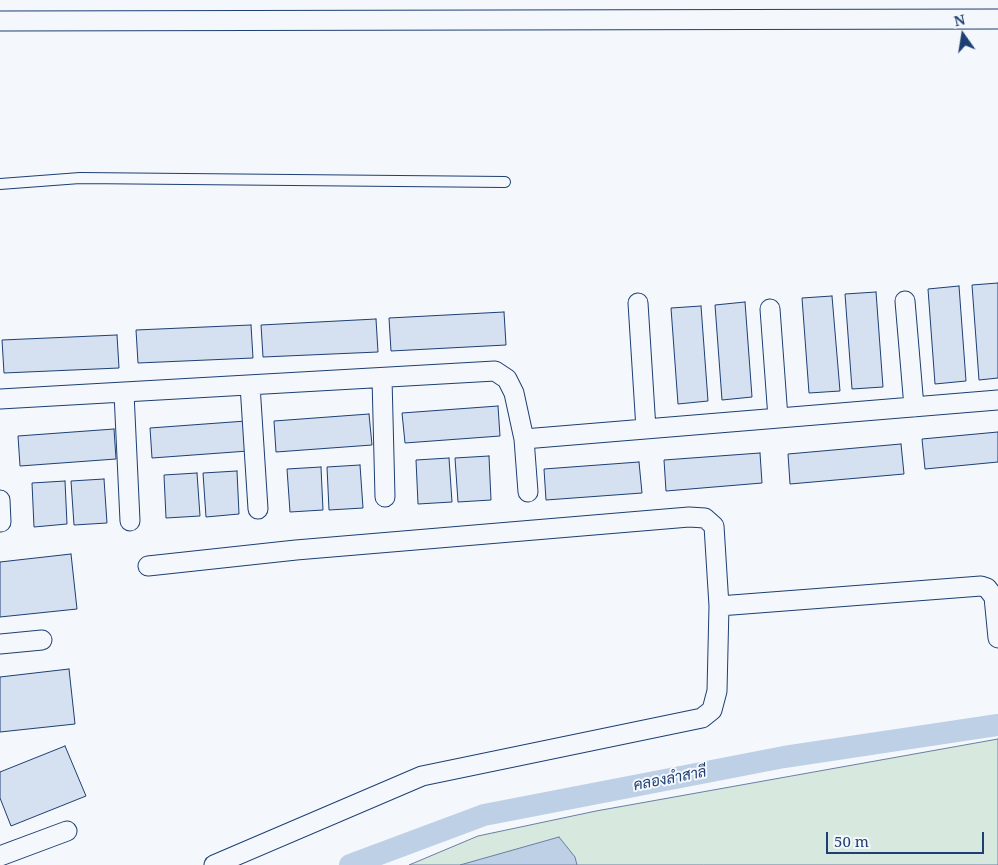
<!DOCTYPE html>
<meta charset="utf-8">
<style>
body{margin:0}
#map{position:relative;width:998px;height:865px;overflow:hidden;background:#f4f7fb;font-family:"Noto Serif",serif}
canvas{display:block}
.north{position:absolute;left:938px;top:10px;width:50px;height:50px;-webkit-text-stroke:4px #f4f7fb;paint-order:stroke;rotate:347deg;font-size:14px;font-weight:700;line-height:20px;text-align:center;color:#1d3f73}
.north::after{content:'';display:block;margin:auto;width:18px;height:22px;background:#1d3f73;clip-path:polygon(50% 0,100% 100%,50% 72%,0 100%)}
.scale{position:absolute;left:826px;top:832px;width:158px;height:22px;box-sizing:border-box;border:2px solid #1d3f73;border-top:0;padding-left:6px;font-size:15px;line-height:18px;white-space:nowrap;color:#1d3f73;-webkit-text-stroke:4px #f4f7fb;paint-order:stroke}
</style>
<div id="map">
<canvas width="998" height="865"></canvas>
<div class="north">N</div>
<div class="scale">50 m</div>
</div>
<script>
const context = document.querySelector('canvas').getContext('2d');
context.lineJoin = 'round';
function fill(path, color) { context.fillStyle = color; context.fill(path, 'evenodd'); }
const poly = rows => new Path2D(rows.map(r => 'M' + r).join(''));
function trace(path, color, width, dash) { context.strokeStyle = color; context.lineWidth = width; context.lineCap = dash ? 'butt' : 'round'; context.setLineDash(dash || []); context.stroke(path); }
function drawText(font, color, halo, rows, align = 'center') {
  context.font = font + ' "Noto Serif",Sarabun,serif'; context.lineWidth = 4; context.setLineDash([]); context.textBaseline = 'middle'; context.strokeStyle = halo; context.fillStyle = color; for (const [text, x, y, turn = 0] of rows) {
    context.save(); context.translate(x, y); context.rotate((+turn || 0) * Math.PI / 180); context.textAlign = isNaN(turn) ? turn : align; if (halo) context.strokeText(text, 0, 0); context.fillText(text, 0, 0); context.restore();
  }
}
const green = poly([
 [998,739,998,865,409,865,478,836,596,811,998,739]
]);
fill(green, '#d7e8df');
trace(green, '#687fa3', 1);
const water = poly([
 [559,837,575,857,577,865,460,865,559,837]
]);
fill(water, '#bed0e5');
trace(water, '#687fa3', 1);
trace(poly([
 [350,865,484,815,784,757,998,725]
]), '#bed0e5', 22);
const building = poly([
 [998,283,998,378,979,380,972,285,998,283],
 [959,286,966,381,935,384,928,289,959,286],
 [876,292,883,387,852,389,845,294,876,292],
 [832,296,840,391,809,393,802,298,832,296],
 [745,302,752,397,722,400,715,305,745,302],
 [701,306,708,401,678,404,671,308,701,306],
 [504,312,506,345,391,351,389,318,504,312],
 [376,319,378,352,263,357,261,325,376,319],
 [251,325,253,358,138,363,136,330,251,325],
 [117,335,119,368,4,373,2,340,117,335],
 [498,406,500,436,405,443,402,413,498,406],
 [369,414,372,445,276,452,274,421,369,414],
 [246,421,248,451,152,458,150,428,246,421],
 [114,429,116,459,20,466,18,436,114,429],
 [998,432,998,462,925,469,922,439,998,432],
 [901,444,904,474,790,484,788,454,901,444],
 [760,453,762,483,666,491,664,460,760,453],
 [489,456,491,500,458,502,455,458,489,456],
 [449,458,452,502,418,504,416,460,449,458],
 [639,462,642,493,546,500,544,469,639,462],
 [360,465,363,508,329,510,327,467,360,465],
 [321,467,323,510,290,512,287,469,321,467],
 [237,471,239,514,206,517,203,473,237,471],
 [197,473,200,516,166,518,164,475,197,473],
 [104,479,107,523,74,525,71,481,104,479],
 [65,481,67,524,34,527,32,483,65,481],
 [71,554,77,609,0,617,0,562,71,554],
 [69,669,75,724,0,732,0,677,69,669],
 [65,746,86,796,11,826,0,798,0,772,65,746]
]);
fill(building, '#d5e0f0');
trace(building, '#1d3f73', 1);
const lane = poly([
 [0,184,80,178,505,182]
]);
const street = poly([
 [0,21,998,19],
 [905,301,914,407],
 [638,303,646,429],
 [770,309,778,418],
 [382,378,385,497],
 [250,385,258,509],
 [124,393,130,521],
 [0,399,495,371,507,379,514,393,524,439,528,492],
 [524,439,998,400],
 [0,500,1,522],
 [148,566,296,550,689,517,705,518,714,526,719,606,717,691,712,710,702,718,422,776,214,865],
 [719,606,981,586,987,588,994,597,998,638],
 [0,644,42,640],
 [0,856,67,831]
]);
trace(lane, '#1d3f73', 12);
trace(street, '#1d3f73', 21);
trace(lane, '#f4f7fb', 10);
trace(street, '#f4f7fb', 19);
drawText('italic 15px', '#1d3f73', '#f4f7fb', [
 ["คลองลำสาลี",670,779,-11]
]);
</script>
